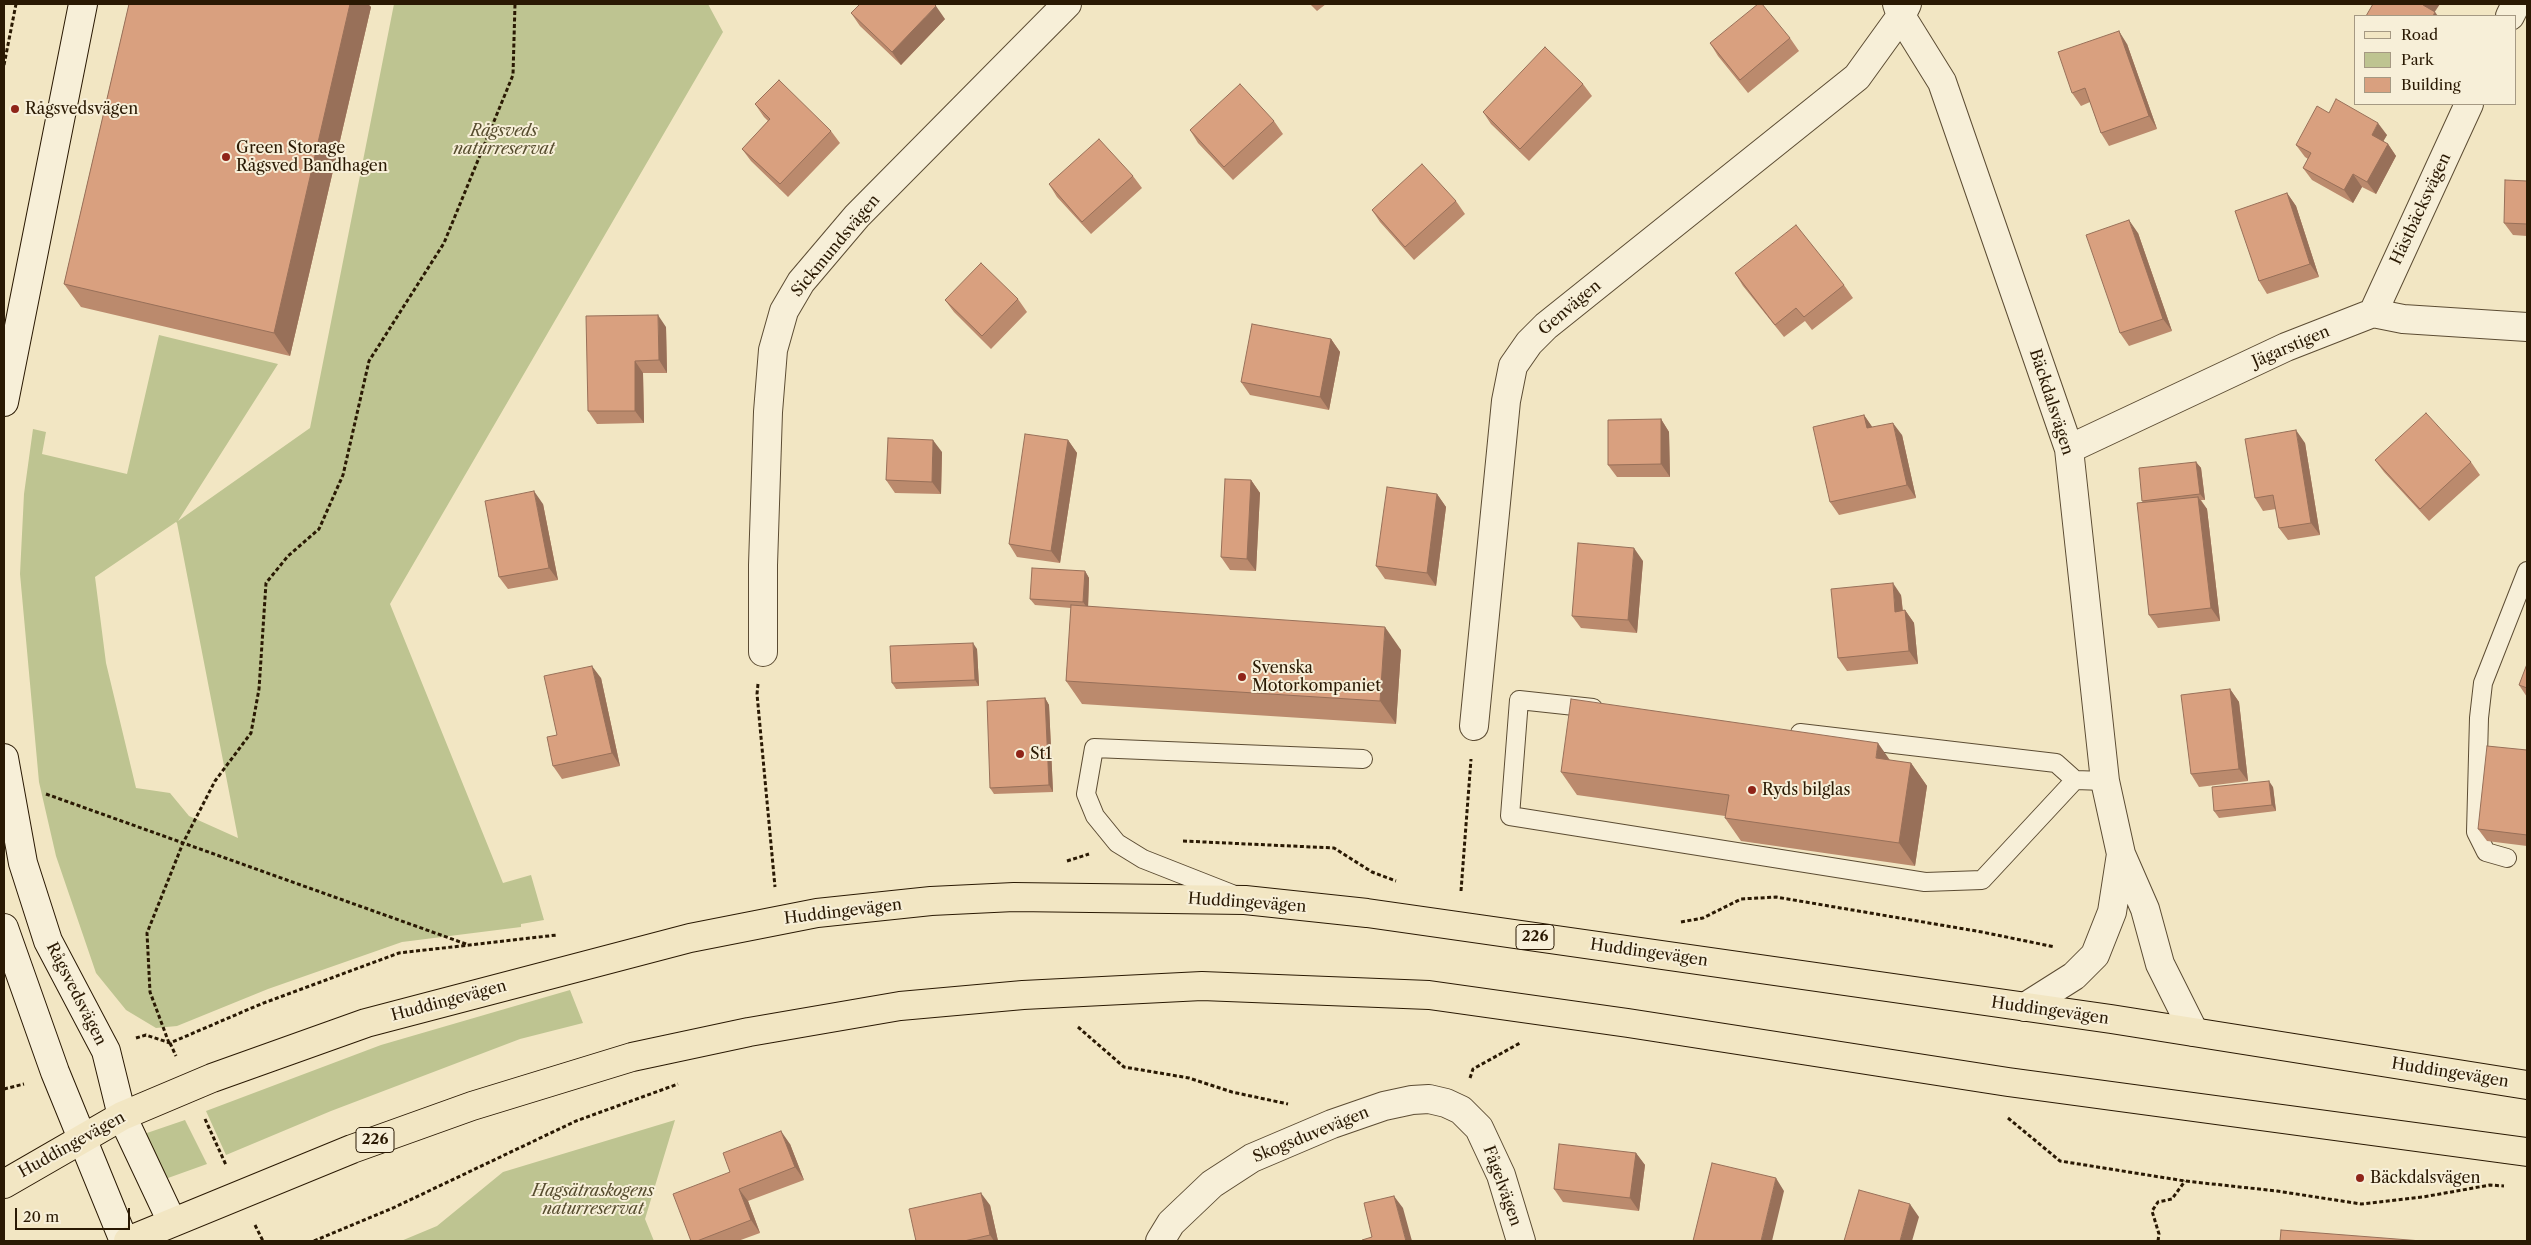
<!DOCTYPE html>
<meta charset="utf-8">
<style>
body{margin:0}
#map{position:relative;width:2531px;height:1245px;overflow:hidden;background:#f2e6c3;font-family:"Libre Caslon Text",serif}
canvas{display:block}
.frame{position:absolute;inset:0;border:5px solid #2a1903;pointer-events:none}
.legend{position:absolute;left:2354px;top:15px;width:162px;height:90px;box-sizing:border-box;background:#f7efd8;border:1px solid #a59983;margin:0;padding:6px 9px;list-style:none;font-size:15px;color:#2a1903}
.legend li{display:flex;align-items:center;gap:10px;height:25px}
.legend b{width:25px;border:1px solid #a59983}
.scale{position:absolute;left:15px;top:1208px;width:115px;height:22px;box-sizing:border-box;border:2px solid #2a1903;border-top:0;padding-left:6px;font-size:15px;line-height:18px;white-space:nowrap;color:#2a1903;-webkit-text-stroke:4px #f7efd8;paint-order:stroke}
</style>
<div id="map">
<canvas width="2531" height="1245"></canvas>
<div class="frame"></div>
<ul class="legend">
<li><b style="height:6px;background:#f2e6c3"></b>Road</li>
<li><b style="height:14px;background:#bec491"></b>Park</li>
<li><b style="height:14px;background:#d9a07f"></b>Building</li>
</ul>
<div class="scale">20 m</div>
</div>
<script>
const context = document.querySelector('canvas').getContext('2d');
context.lineJoin = 'round';
function fill(path, color) { context.fillStyle = color; context.fill(path, 'evenodd'); }
const poly = rows => new Path2D(rows.map(r => 'M' + r).join(''));
function trace(path, color, width, dash) { context.strokeStyle = color; context.lineWidth = width; context.lineCap = dash ? 'butt' : 'round'; context.setLineDash(dash || []); context.stroke(path); }
function drawText(font, color, halo, rows, align = 'center') {
  context.font = font + ' "Libre Caslon Text",serif'; context.lineWidth = 4; context.setLineDash([]); context.textBaseline = 'middle'; context.strokeStyle = halo; context.fillStyle = color; for (const [text, x, y, turn = 0] of rows) {
    context.save(); context.translate(x, y); context.rotate((+turn || 0) * Math.PI / 180); context.textAlign = isNaN(turn) ? turn : align; if (halo) context.strokeText(text, 0, 0); context.fillText(text, 0, 0); context.restore();
  }
}
fill(poly([
 [394,4,708,4,723,32,390,604,503,883,531,875,544,920,521,924,521,927,402,942,268,989,177,1026,156,1028,126,1010,96,973,56,856,39,782,20,574,24,494,33,429,46,432,42,454,127,474,159,335,278,364,178,521,310,428],
 [176,522,177,523,238,838,189,816,170,793,136,788,106,663,95,577],
 [570,990,583,1023,520,1039,331,1111,226,1155,206,1111,381,1045],
 [185,1120,207,1164,168,1178,157,1177,144,1134],
 [675,1120,645,1219,654,1241,401,1241,437,1226,503,1172]
]), '#bec491');
const lane = poly([
 [1593,708,1519,700,1510,816,1925,882,1982,880,2075,780,2105,781],
 [1800,733,2056,763,2075,780],
 [2507,858,2486,852,2476,832,2479,718,2483,683,2527,571],
 [1232,894,1143,859,1117,843,1095,816,1086,794,1094,748,1363,759]
]);
const street = poly([
 [1897,4,1901,16,1942,82,2069,449,2105,781,2121,854,2145,909,2160,964,2194,1032],
 [2510,16,2516,4],
 [2373,313,2469,104],
 [2069,449,2286,347,2373,313,2403,319,2527,327],
 [763,652,763,565,768,412,773,350,784,311,801,282,857,216,1067,4],
 [1474,726,1506,401,1513,366,1529,343,1546,326,1857,77,1901,16,1907,4],
 [2025,1007,2074,976,2095,955,2112,912,2121,854],
 [1160,1241,1171,1223,1212,1184,1252,1158,1332,1124,1384,1106,1412,1100,1429,1099,1446,1103,1461,1110,1479,1128,1501,1175,1521,1241]
]);
const secondary = poly([
 [4,402,83,4],
 [4,758,23,863,48,941,106,1051,122,1116,172,1222],
 [4,928,55,1072,124,1241]
]);
const primary = poly([
 [4,1184,122,1116,212,1078,366,1023,690,938,817,913,931,901,1014,897,1245,900,1367,913,2111,1019,2527,1085],
 [128,1241,352,1149,472,1106,632,1057,749,1032,900,1006,1023,995,1202,986,1429,995,1628,1023,2008,1082,2527,1152]
]);
trace(lane, '#5c4c33', 20);
trace(street, '#5c4c33', 30);
trace(secondary, '#2a1903', 30);
trace(primary, '#2a1903', 30);
trace(poly([
 [4,65,16,4],
 [758,684,757,694,775,887],
 [46,794,466,944],
 [1183,841,1334,848,1372,872,1396,881],
 [1067,861,1089,854],
 [1461,891,1471,759],
 [1681,922,1703,918,1741,899,1776,897,1982,932,2055,947],
 [1078,1027,1124,1067,1189,1078,1232,1092,1288,1104],
 [136,1038,146,1035,170,1043,261,1004,399,953,557,935],
 [169,1043,150,992,147,933,183,843,215,781,251,733,259,689,266,583,288,556,319,529,343,475,369,361,444,243,513,75,515,4],
 [170,1043,176,1056],
 [1470,1078,1473,1069,1520,1043],
 [4,1089,24,1084],
 [2008,1118,2060,1161,2185,1181,2277,1191,2361,1204,2423,1197,2490,1185,2504,1186],
 [205,1119,226,1165],
 [255,1225,263,1241],
 [314,1241,393,1208,576,1121,678,1084],
 [2158,1241,2159,1234,2152,1211,2158,1202,2172,1199,2185,1181]
]), '#2a1903', 3, [4, 2.5]);
trace(lane, '#f7efd8', 18);
trace(street, '#f7efd8', 28);
trace(secondary, '#f7efd8', 28);
trace(primary, '#f2e6c3', 28);
fill(poly([
 [129,4,368,4,371,7,290,356,81,307,64,284],
 [1310,4,1326,4,1317,11],
 [851,13,945,19,901,65,860,26],
 [1790,38,1799,51,1748,93,1718,56,1710,43],
 [2127,44,2157,129,2109,146,2101,133,2090,102,2081,106,2072,93],
 [1583,84,1592,96,1529,161,1491,124,1483,112],
 [755,104,831,131,840,143,788,197,751,161,742,149,768,121,764,117],
 [2329,113,2387,135,2383,141,2388,144,2396,156,2376,194,2362,187,2353,203,2312,180,2303,168,2308,159,2305,157,2296,145],
 [1274,121,1283,134,1233,180,1198,143,1190,130],
 [1133,176,1142,188,1091,234,1057,197,1049,184],
 [2527,181,2527,236,2513,235,2504,223],
 [2287,193,2296,206,2319,277,2267,294,2259,281],
 [1456,201,1465,214,1414,260,1380,222,1372,210],
 [2138,233,2172,331,2129,346,2120,333],
 [1735,273,1844,285,1853,298,1812,330,1805,321,1784,337,1743,286],
 [1018,299,1027,312,991,349,954,312,945,300],
 [666,327,667,373,643,373,644,423,597,424,588,411],
 [1331,339,1340,352,1329,410,1250,395,1241,382],
 [1864,415,1872,427,1902,435,1916,498,1839,515,1830,502],
 [1661,419,1669,432,1670,477,1617,477,1608,465],
 [1068,440,1077,453,1060,563,1017,557,1009,544],
 [2305,443,2320,535,2288,540,2279,528,2276,509,2263,511,2255,498],
 [942,452,941,494,895,493,886,480],
 [2375,460,2471,462,2480,475,2429,521,2384,472],
 [2196,462,2201,468,2205,500,2201,500,2207,509,2220,621,2158,628,2149,615,2144,503,2142,501],
 [1251,480,1260,493,1256,571,1230,570,1221,557],
 [1437,494,1446,507,1436,586,1385,579,1376,566],
 [543,504,558,580,508,589,499,577],
 [1643,561,1637,633,1581,628,1572,616],
 [1085,571,1089,578,1088,606,1401,650,1396,724,1082,704,1066,681,1071,608,1035,605,1030,599],
 [1901,595,1903,611,1905,610,1914,623,1918,664,1847,671,1838,658],
 [977,649,979,686,896,689,892,683],
 [2527,664,2527,697,2519,685],
 [601,678,620,766,562,779,553,766,557,735],
 [2230,689,2239,702,2248,781,2199,787,2191,774],
 [1045,698,1049,705,1053,792,994,794,990,788],
 [2527,750,2527,846,2487,841,2478,829],
 [1889,760,1911,763,1927,786,1915,866,1741,841,1725,818,1725,816,1577,795,1561,772],
 [2273,787,2276,811,2219,818,2214,811],
 [790,1144,804,1180,748,1201,760,1233,738,1241,691,1241,730,1172],
 [1636,1153,1645,1165,1639,1211,1563,1202,1554,1189],
 [990,1205,998,1241,916,1241]
]), '#bb8a6d');
fill(poly([
 [350,4,368,4,371,7,290,356,274,333],
 [2424,4,2440,4,2432,16,2423,5],
 [936,6,945,19,901,65,892,52],
 [2435,12,2438,16,2433,16],
 [2119,31,2127,44,2157,129,2149,116],
 [2378,123,2387,135,2380,147,2372,135],
 [2388,144,2396,156,2376,194,2367,182],
 [2353,174,2362,187,2353,203,2344,190],
 [2287,193,2296,206,2319,277,2310,264],
 [2129,220,2138,233,2172,331,2163,319],
 [658,315,666,327,667,373,659,360],
 [1331,339,1340,352,1329,410,1320,397],
 [635,361,643,373,644,423,635,411],
 [1864,415,1873,428,1867,428],
 [1661,419,1669,432,1670,477,1661,464],
 [1893,423,1902,435,1916,498,1907,485],
 [2296,430,2305,443,2320,535,2311,523],
 [933,440,942,452,941,494,932,482],
 [1068,440,1077,453,1060,563,1051,551],
 [2196,462,2201,468,2205,500,2200,494],
 [1251,480,1260,493,1256,571,1247,559],
 [534,491,543,504,558,580,549,568],
 [1437,494,1446,507,1436,586,1427,573],
 [2198,497,2207,509,2220,621,2211,608],
 [1634,548,1643,561,1637,633,1628,620],
 [1085,571,1089,578,1088,609,1083,602],
 [1893,583,1901,595,1904,624,1895,612],
 [1905,610,1914,623,1918,664,1909,651],
 [1385,627,1401,650,1396,724,1380,701],
 [973,643,977,649,979,686,975,680],
 [592,666,601,678,620,766,612,753],
 [2230,689,2239,702,2248,781,2239,769],
 [1045,698,1049,705,1053,792,1049,785],
 [1878,743,1894,766,1876,758],
 [1911,763,1927,786,1915,866,1899,843],
 [2269,781,2273,787,2276,811,2272,805],
 [781,1131,790,1144,804,1180,795,1167],
 [1636,1153,1645,1165,1639,1211,1630,1198],
 [1776,1178,1784,1191,1772,1241,1761,1241],
 [739,1189,748,1201,760,1233,751,1220],
 [981,1193,990,1205,998,1241,994,1241,990,1235],
 [1394,1196,1403,1208,1412,1241,1406,1241],
 [1910,1204,1919,1217,1912,1241,1900,1241]
]), '#987059');
const building = poly([
 [129,4,350,4,274,333,64,284,129,4],
 [860,4,934,4,936,6,892,52,851,13,860,4],
 [1758,4,1762,4,1790,38,1740,80,1710,43,1758,4],
 [2373,4,2424,4,2423,5,2435,12,2433,16,2366,16,2373,4],
 [2119,31,2149,116,2101,133,2085,88,2072,93,2058,52,2119,31],
 [1545,47,1583,84,1520,149,1483,112,1545,47],
 [779,80,831,131,780,184,742,149,770,119,755,104,779,80],
 [1240,84,1274,121,1224,167,1190,130,1240,84],
 [2336,99,2378,123,2372,135,2388,144,2367,182,2353,174,2344,190,2303,168,2311,153,2296,145,2317,106,2329,113,2336,99],
 [1099,139,1133,176,1082,222,1049,184,1099,139],
 [1422,164,1456,201,1405,247,1372,210,1422,164],
 [2505,180,2527,181,2527,224,2504,223,2505,180],
 [2287,193,2310,264,2259,281,2235,211,2287,193],
 [2129,220,2163,319,2120,333,2086,235,2129,220],
 [1796,225,1844,285,1804,317,1796,308,1775,325,1735,273,1796,225],
 [981,263,1018,299,982,336,945,300,981,263],
 [658,315,659,360,635,361,635,411,588,411,586,316,658,315],
 [1252,324,1331,339,1320,397,1241,382,1252,324],
 [2426,413,2471,462,2420,509,2375,460,2426,413],
 [1864,415,1867,428,1893,423,1907,485,1830,502,1813,427,1864,415],
 [1661,419,1661,464,1608,465,1608,420,1661,419],
 [2296,430,2311,523,2279,528,2273,495,2255,498,2245,439,2296,430],
 [1025,434,1068,440,1051,551,1009,544,1025,434],
 [888,438,933,440,932,482,886,480,888,438],
 [2196,462,2200,494,2142,501,2139,468,2196,462],
 [1225,479,1251,480,1247,559,1221,557,1225,479],
 [1387,487,1437,494,1427,573,1376,566,1387,487],
 [534,491,549,568,499,577,485,501,534,491],
 [2198,497,2211,608,2149,615,2137,503,2198,497],
 [1578,543,1634,548,1628,620,1572,616,1578,543],
 [1032,568,1085,571,1083,602,1030,599,1032,568],
 [1893,583,1895,612,1905,610,1909,651,1838,658,1831,589,1893,583],
 [1071,605,1385,627,1380,701,1066,681,1071,605],
 [973,643,975,680,892,683,890,646,973,643],
 [2527,664,2527,688,2519,685,2527,664],
 [592,666,612,753,553,766,547,737,557,735,544,676,592,666],
 [2230,689,2239,769,2191,774,2181,695,2230,689],
 [1045,698,1049,785,990,788,987,701,1045,698],
 [1571,699,1878,743,1876,758,1911,763,1899,843,1725,818,1729,795,1561,772,1571,699],
 [2487,746,2527,750,2527,835,2478,829,2487,746],
 [2269,781,2272,805,2214,811,2212,787,2269,781],
 [781,1131,795,1167,739,1189,751,1220,697,1241,691,1241,673,1194,730,1172,723,1153,781,1131],
 [1559,1144,1636,1153,1630,1198,1554,1189,1559,1144],
 [1712,1163,1776,1178,1761,1241,1693,1241,1712,1163],
 [1859,1190,1910,1204,1900,1241,1844,1241,1859,1190],
 [981,1193,990,1235,964,1241,916,1241,909,1209,981,1193],
 [1394,1196,1406,1241,1362,1241,1362,1240,1372,1237,1364,1203,1394,1196],
 [2281,1230,2422,1241,2280,1241,2281,1230]
]);
fill(building, '#d9a07f');
trace(building, '#987059', 1);
for (const [x, y, r, color] of [
 [15,109,5,"#8f2418"],
 [226,157,5,"#8f2418"],
 [1242,677,5,"#8f2418"],
 [1020,754,5,"#8f2418"],
 [1752,790,5,"#8f2418"],
 [2360,1178,5,"#8f2418"]
]) { const dot = new Path2D(); dot.arc(x, y, r, 0, 2 * Math.PI); context.fillStyle = color; context.fill(dot); trace(dot, '#f7efd8', 2); }
for (const [x, y, w] of [
 [1535,937,38],
 [375,1140,38]
]) { const box = new Path2D(); box.roundRect(x - w / 2, y - 12.5, w, 25, 4); context.fillStyle = '#f7efd8'; context.fill(box); trace(box, '#2a1903', 1); }
drawText('bold 15px', '#2a1903', null, [
 ["226",1535,937],
 ["226",375,1140]
]);
drawText('16px', '#2a1903', '#f7efd8', [
 ["Rågsvedsvägen",25,109],
 ["Green Storage",236,148],
 ["Rågsved Bandhagen",236,166],
 ["Svenska",1252,668],
 ["Motorkompaniet",1252,686],
 ["St1",1030,754],
 ["Ryds bilglas",1762,790],
 ["Bäckdalsvägen",2370,1178]
], 'left');
drawText('italic 16px', '#564c2e', '#f7efd8', [
 ["Rågsveds",504,131],
 ["naturreservat",504,149],
 ["Hagsätraskogens",593,1191],
 ["naturreservat",593,1209]
]);
drawText('16px', '#2a1903', '#f7efd8', [
 ["Hästbäcksvägen",2421,209,-65],
 ["Sickmundsvägen",836,246,-50],
 ["Genvägen",1570,308,-40],
 ["Jägarstigen",2291,347,-23],
 ["Bäckdalsvägen",2051,402,72],
 ["Huddingevägen",1247,903,4],
 ["Huddingevägen",843,912,-7],
 ["Huddingevägen",1649,953,8],
 ["Rågsvedsvägen",76,994,63],
 ["Huddingevägen",449,1001,-15],
 ["Huddingevägen",2050,1011,8],
 ["Huddingevägen",2450,1073,9],
 ["Skogsduvevägen",1311,1135,-22],
 ["Huddingevägen",72,1145,-29],
 ["Fågelvägen",1502,1186,70]
]);
</script>
